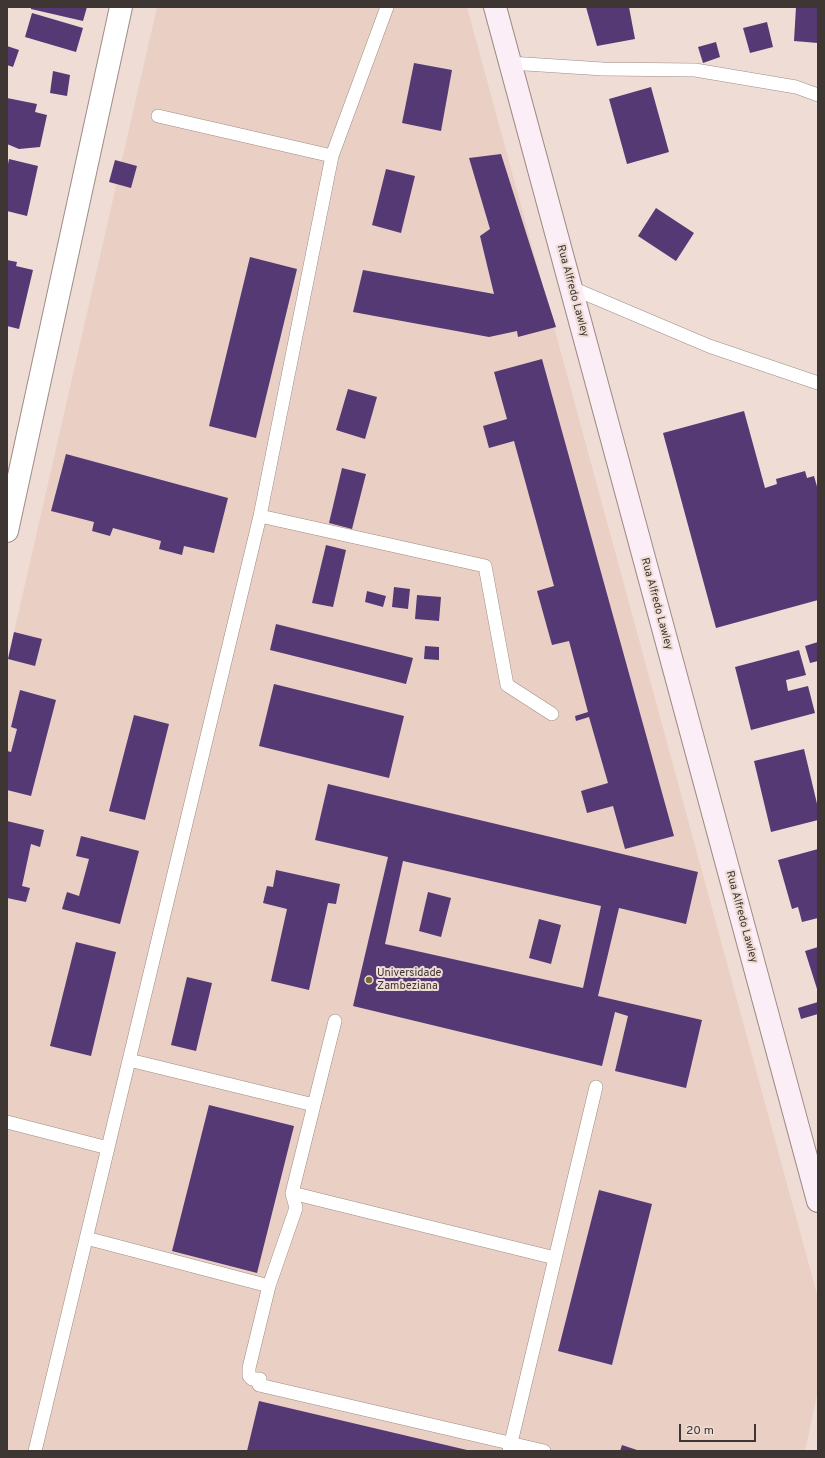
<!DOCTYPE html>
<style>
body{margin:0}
#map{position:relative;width:825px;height:1458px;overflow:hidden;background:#efdcd4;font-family:Overpass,sans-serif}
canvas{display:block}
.frame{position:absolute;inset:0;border:8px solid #3d3633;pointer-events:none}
.scale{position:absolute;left:679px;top:1424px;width:77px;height:18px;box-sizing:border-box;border:2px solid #3d3633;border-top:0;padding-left:5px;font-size:12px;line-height:14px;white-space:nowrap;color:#3d3633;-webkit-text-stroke:3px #efdcd4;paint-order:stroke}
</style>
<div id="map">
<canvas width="825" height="1458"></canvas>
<div class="frame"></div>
<div class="scale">20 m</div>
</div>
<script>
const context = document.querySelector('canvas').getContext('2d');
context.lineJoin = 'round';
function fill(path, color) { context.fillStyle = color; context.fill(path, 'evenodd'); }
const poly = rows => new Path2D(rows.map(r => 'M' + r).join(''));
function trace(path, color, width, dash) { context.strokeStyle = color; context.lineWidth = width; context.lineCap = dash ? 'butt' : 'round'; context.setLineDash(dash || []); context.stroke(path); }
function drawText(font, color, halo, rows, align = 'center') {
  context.font = font + ' Overpass,sans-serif'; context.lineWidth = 4; context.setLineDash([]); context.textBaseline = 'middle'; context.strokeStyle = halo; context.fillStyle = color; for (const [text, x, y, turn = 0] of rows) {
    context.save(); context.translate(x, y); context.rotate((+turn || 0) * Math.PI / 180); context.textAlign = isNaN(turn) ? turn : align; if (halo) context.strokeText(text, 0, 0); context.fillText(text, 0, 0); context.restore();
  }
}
fill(poly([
 [157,7,467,7,818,1298,818,1390,806,1447,804,1451,7,1451,7,663]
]), '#ead0c4');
fill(poly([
 [31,7,87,7,83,21,31,9],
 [586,7,629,7,635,39,597,46],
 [796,7,818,7,818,43,794,41],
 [32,13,83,28,76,52,25,37],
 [767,22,773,47,750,53,743,28],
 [716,42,720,57,703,63,698,47],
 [7,46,19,50,13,67,7,65],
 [414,63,452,70,441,131,402,123],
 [53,71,70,75,67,96,50,93],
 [651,87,669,152,627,164,609,99],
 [7,98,37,104,35,112,47,115,40,147,19,149,7,144],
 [501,154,556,327,518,337,517,331,489,337,353,312,363,270,494,294,480,236,490,229,469,158],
 [9,159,38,166,27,216,7,211,7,169],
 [115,160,137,166,131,188,109,182],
 [386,169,415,176,401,233,372,225],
 [656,208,694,233,676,261,638,236],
 [250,257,297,269,256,438,209,426],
 [7,260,17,262,16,266,33,270,19,329,7,326],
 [542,359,674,836,625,849,613,806,587,813,581,791,608,783,589,717,576,721,575,716,588,712,569,641,552,645,537,591,554,586,514,441,489,448,483,426,507,419,494,372],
 [348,389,377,397,365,439,336,430],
 [744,411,765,488,777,484,776,479,805,471,807,478,814,476,818,490,818,600,716,628,663,433],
 [66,454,228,498,214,553,184,546,182,555,159,549,161,541,113,528,110,536,92,531,94,522,51,511],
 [342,468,366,474,352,529,329,523],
 [326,545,346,550,333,607,312,603],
 [394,587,410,589,408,609,392,607],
 [367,591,386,596,383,607,365,602],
 [417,595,441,597,439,621,415,619],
 [276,624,413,658,406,684,270,650],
 [14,632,42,639,35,666,8,659],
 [818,642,818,661,810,663,805,646],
 [425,646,439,647,439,660,424,659],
 [799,650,806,675,786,680,788,691,808,686,815,713,751,730,735,667],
 [274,684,404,716,389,778,259,746],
 [20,690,56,700,31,796,7,790,7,751,11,752,17,729,11,727],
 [134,715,169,724,145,820,109,811],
 [804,749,818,808,818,820,771,832,754,761],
 [328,784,698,872,686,924,619,908,598,996,702,1020,686,1088,615,1071,628,1016,615,1012,602,1066,353,1006,388,857,315,840],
 [403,861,601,906,583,988,385,944],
 [7,821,44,830,40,847,31,844,22,886,30,888,26,902,7,898],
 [81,836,139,851,120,924,62,909,67,892,79,896,89,859,76,856],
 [818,849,818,918,802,922,798,907,792,909,778,860],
 [276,870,340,884,336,904,328,903,309,990,271,981,287,909,263,903,267,886,273,887],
 [428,892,451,898,441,937,419,931],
 [539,919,561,925,551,964,529,958],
 [76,942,116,952,91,1056,50,1046],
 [818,947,818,992,805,951],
 [187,977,212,983,196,1051,171,1045],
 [818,1002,818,1014,801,1019,798,1008],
 [209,1105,294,1126,257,1273,172,1251],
 [599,1190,652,1204,612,1365,558,1351],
 [259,1401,467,1450,467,1451,247,1451],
 [622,1445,640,1451,620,1451]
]), '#553975');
const lane = poly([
 [510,63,603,69,695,70,796,87,818,95],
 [158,116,332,156],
 [572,288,709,346,818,383],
 [260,516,485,566,507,685,552,714],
 [335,1021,292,1193,296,1208,269,1286,249,1368,249,1376,252,1379,260,1379,259,1385,544,1451],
 [129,1060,314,1105],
 [7,1122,108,1148],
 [292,1193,555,1258],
 [86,1238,269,1286],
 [35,1451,260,516,332,156,387,7],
 [509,1451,596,1087]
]);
const street = poly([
 [7,531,121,7]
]);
const secondary = poly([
 [495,7,818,1201]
]);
trace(lane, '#9e8d86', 14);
trace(street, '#9e8d86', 24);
trace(secondary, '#9e8d86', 24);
trace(lane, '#fff', 13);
trace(street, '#fff', 22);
trace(secondary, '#fceef6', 22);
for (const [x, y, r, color] of [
 [369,980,4,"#7a6836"]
]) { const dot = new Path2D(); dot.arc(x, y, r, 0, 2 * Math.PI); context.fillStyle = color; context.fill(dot); trace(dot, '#efdcd4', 1.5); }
drawText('11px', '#3d3633', '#efdcd4', [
 ["Rua Alfredo Lawley",572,291,75],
 ["Rua Alfredo Lawley",656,604,75],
 ["Rua Alfredo Lawley",741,917,75]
]);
drawText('11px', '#3d3633', '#efdcd4', [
 ["Universidade",377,974],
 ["Zambeziana",377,987]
], 'left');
</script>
